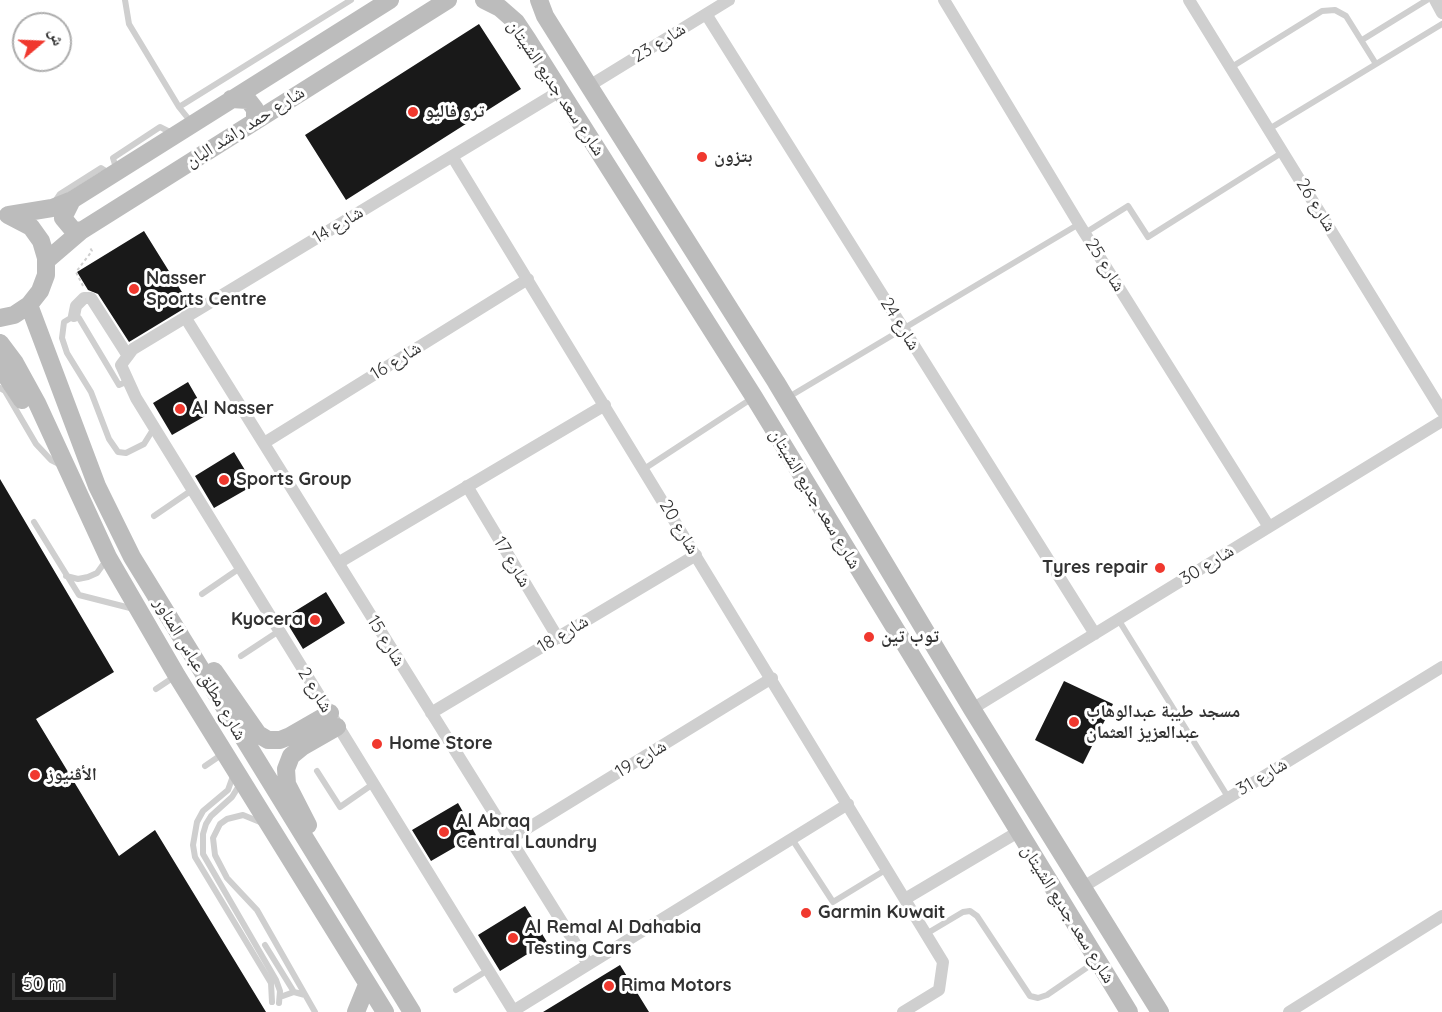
<!DOCTYPE html>
<meta charset="utf-8">
<style>
body{margin:0}
#map{position:relative;width:1442px;height:1012px;overflow:hidden;background:#fff;font-family:Quicksand,"Noto Naskh Arabic",sans-serif}
canvas{display:block}
.north{position:absolute;left:12px;top:12px;width:60px;height:60px;box-sizing:border-box;background:#fff;border:2px solid #adadad;border-radius:50%;rotate:71deg;font-size:16px;font-weight:700;line-height:24px;text-align:center;color:#323232}
.north::after{content:'';display:block;margin:auto;width:21px;height:27px;background:#f0382e;clip-path:polygon(50% 0,100% 100%,50% 72%,0 100%)}
.scale{position:absolute;left:12px;top:973px;width:104px;height:27px;box-sizing:border-box;border:3px solid #323232;border-top:0;padding-left:8px;font-size:18px;line-height:21px;white-space:nowrap;color:#323232;-webkit-text-stroke:4px #fff;paint-order:stroke}
</style>
<div id="map">
<canvas width="1442" height="1012"></canvas>
<div class="north">ش</div>
<div class="scale">50 m</div>
</div>
<script>
const context = document.querySelector('canvas').getContext('2d');
context.lineJoin = 'round';
function fill(path, color) { context.fillStyle = color; context.fill(path, 'evenodd'); }
const poly = rows => new Path2D(rows.map(r => 'M' + r).join(''));
function trace(path, color, width, dash) { context.strokeStyle = color; context.lineWidth = width; context.lineCap = dash ? 'butt' : 'round'; context.setLineDash(dash || []); context.stroke(path); }
function drawText(font, color, halo, rows, align = 'center') {
  context.font = font + ' Quicksand,"Noto Naskh Arabic",sans-serif'; context.lineWidth = 6; context.setLineDash([]); context.textBaseline = 'middle'; context.strokeStyle = halo; context.fillStyle = color; for (const [text, x, y, turn = 0] of rows) {
    context.save(); context.translate(x, y); context.rotate((+turn || 0) * Math.PI / 180); context.textAlign = isNaN(turn) ? turn : align; if (halo) context.strokeText(text, 0, 0); context.fillText(text, 0, 0); context.restore();
  }
}
fill(poly([
 [479,24,521,89,346,200,305,135],
 [144,231,190,305,129,342,98,294,88,290,77,272],
 [188,382,207,415,172,435,153,403],
 [234,452,254,485,214,508,195,476],
 [0,479,114,672,36,719,119,856,155,830,266,1012,0,1012],
 [326,592,345,623,303,649,284,618],
 [1064,681,1113,704,1083,764,1035,740],
 [458,803,476,835,431,861,412,830],
 [525,906,547,942,500,971,478,935],
 [620,965,649,1012,543,1012]
]), '#191919');
trace(poly([
 [83,286,76,272,92,251,89,246]
]), '#cfcfcf', 2, [3, 3]);
trace(poly([
 [125,0,129,24,179,107,191,122],
 [1362,40,1427,0],
 [1230,68,1322,11,1335,10,1346,16,1376,64],
 [179,107,351,0],
 [1269,129,1442,24],
 [116,168,113,158,160,127,172,133],
 [56,200,60,194,101,168,109,173],
 [1085,233,1128,206,1148,237,1283,152],
 [128,381,119,385,79,318,74,316,64,322,62,338,67,353,91,392,109,439,118,452,126,453,144,444,154,428],
 [0,388,5,391,36,444,51,460,59,464],
 [787,398,1079,224],
 [644,469,751,399],
 [154,516,192,490],
 [34,522,79,595,134,609],
 [66,576,78,579,88,577,97,573,107,559],
 [202,594,240,568],
 [1118,619,1228,797],
 [241,656,279,631],
 [156,689,174,677],
 [205,766,224,753],
 [317,771,340,807,373,784],
 [233,776,228,790,203,811,197,822,193,845,195,857,271,983,272,1002],
 [240,784,232,797,211,816,206,824,203,834,203,854,276,980,280,991,279,1003],
 [260,822,243,815,227,819,220,824,213,838,215,855,227,878,257,910,315,1012],
 [792,839,833,902,887,869],
 [926,934,963,912,970,911,977,916,1030,996,1038,998,1047,995,1095,962],
 [265,945,294,992],
 [456,990,488,970],
 [280,997,294,992,305,995]
]), '#cfcfcf', 6);
trace(poly([
 [944,0,1079,224,1269,527],
 [1189,0,1442,411],
 [1435,0,1442,13],
 [706,14,1095,634],
 [589,86,729,0],
 [452,156,943,962,939,990,903,1012],
 [74,316,76,306,84,298,91,298,128,356],
 [185,317,588,964],
 [264,443,528,279],
 [467,486,558,638],
 [338,563,605,405],
 [972,709,1442,421],
 [431,713,696,555],
 [510,839,772,678],
 [1083,887,1442,667],
 [905,899,1018,832],
 [513,1011,848,804],
 [514,1012,136,398,121,365,133,349,560,91],
 [1289,1012,1442,916]
]), '#cfcfcf', 12);
trace(poly([
 [484,0,500,8,516,22,528,40,754,397,1129,1012],
 [539,0,545,16,589,86,776,382,972,709,1160,1012],
 [231,99,248,100,255,109,255,121],
 [72,200,63,218,73,230,81,231],
 [9,215,52,208,72,200,390,0],
 [46,261,81,231,448,0],
 [29,305,97,486,132,557,412,1012],
 [0,318,14,315,29,305,40,291,46,275,46,258,41,241,31,227,8,215],
 [0,343,15,363,37,403,108,557,177,676,385,1012],
 [0,367,22,400],
 [214,671,258,734,268,740,280,740,290,736,330,713],
 [308,825,287,784,286,769,291,756,302,747,337,727],
 [356,1012,367,985]
]), '#bcbcbc', 18);
for (const [x, y, r, color] of [
 [413,112,6,"#f0382e"],
 [702,157,6,"#f0382e"],
 [134,289,6,"#f0382e"],
 [180,409,6,"#f0382e"],
 [224,480,6,"#f0382e"],
 [1160,568,6,"#f0382e"],
 [315,620,6,"#f0382e"],
 [869,637,6,"#f0382e"],
 [1074,722,6,"#f0382e"],
 [377,744,6,"#f0382e"],
 [35,775,6,"#f0382e"],
 [444,832,6,"#f0382e"],
 [806,913,6,"#f0382e"],
 [513,938,6,"#f0382e"],
 [609,986,6,"#f0382e"]
]) { const dot = new Path2D(); dot.arc(x, y, r, 0, 2 * Math.PI); context.fillStyle = color; context.fill(dot); trace(dot, '#fff', 2); }
drawText('18px', '#323232', '#fff', [
 ["شارع 23",659,43,-32],
 ["شارع سعد جديع الشيتان",556,88,56],
 ["شارع حمد راشد البان",245,127,-32],
 ["شارع 26",1316,205,58],
 ["شارع 14",338,225,-31],
 ["شارع 25",1105,265,58],
 ["شارع 24",900,324,58],
 ["شارع 16",396,361,-32],
 ["شارع سعد جديع الشيتان",815,499,59],
 ["شارع 20",679,527,59],
 ["شارع 17",512,562,59],
 ["شارع 30",1207,565,-32],
 ["شارع 18",563,634,-31],
 ["شارع 15",386,641,58],
 ["شارع مطلق عباس المناور",200,669,59],
 ["شارع 2",315,690,58],
 ["شارع 19",641,759,-31],
 ["شارع 31",1262,777,-31],
 ["شارع سعد جديع الشيتان",1068,914,58]
]);
drawText('bold 18px', '#323232', '#fff', [
 ["ترو فاليو",425,112],
 ["بتزون",714,157],
 ["Nasser",146,279],
 ["Sports Centre",146,300],
 ["Al Nasser",192,409],
 ["Sports Group",236,480],
 ["Tyres repair",1148,568,"right"],
 ["Kyocera",303,620,"right"],
 ["توب تين",881,637],
 ["مسجد طيبة عبدالوهاب",1086,712],
 ["عبدالعزيز العثمان",1086,733],
 ["Home Store",389,744],
 ["الأڤنيوز",47,775],
 ["Al Abraq",456,822],
 ["Central Laundry",456,843],
 ["Garmin Kuwait",818,913],
 ["Al Remal Al Dahabia",525,928],
 ["Testing Cars",525,949],
 ["Rima Motors",621,986]
], 'left');
</script>
